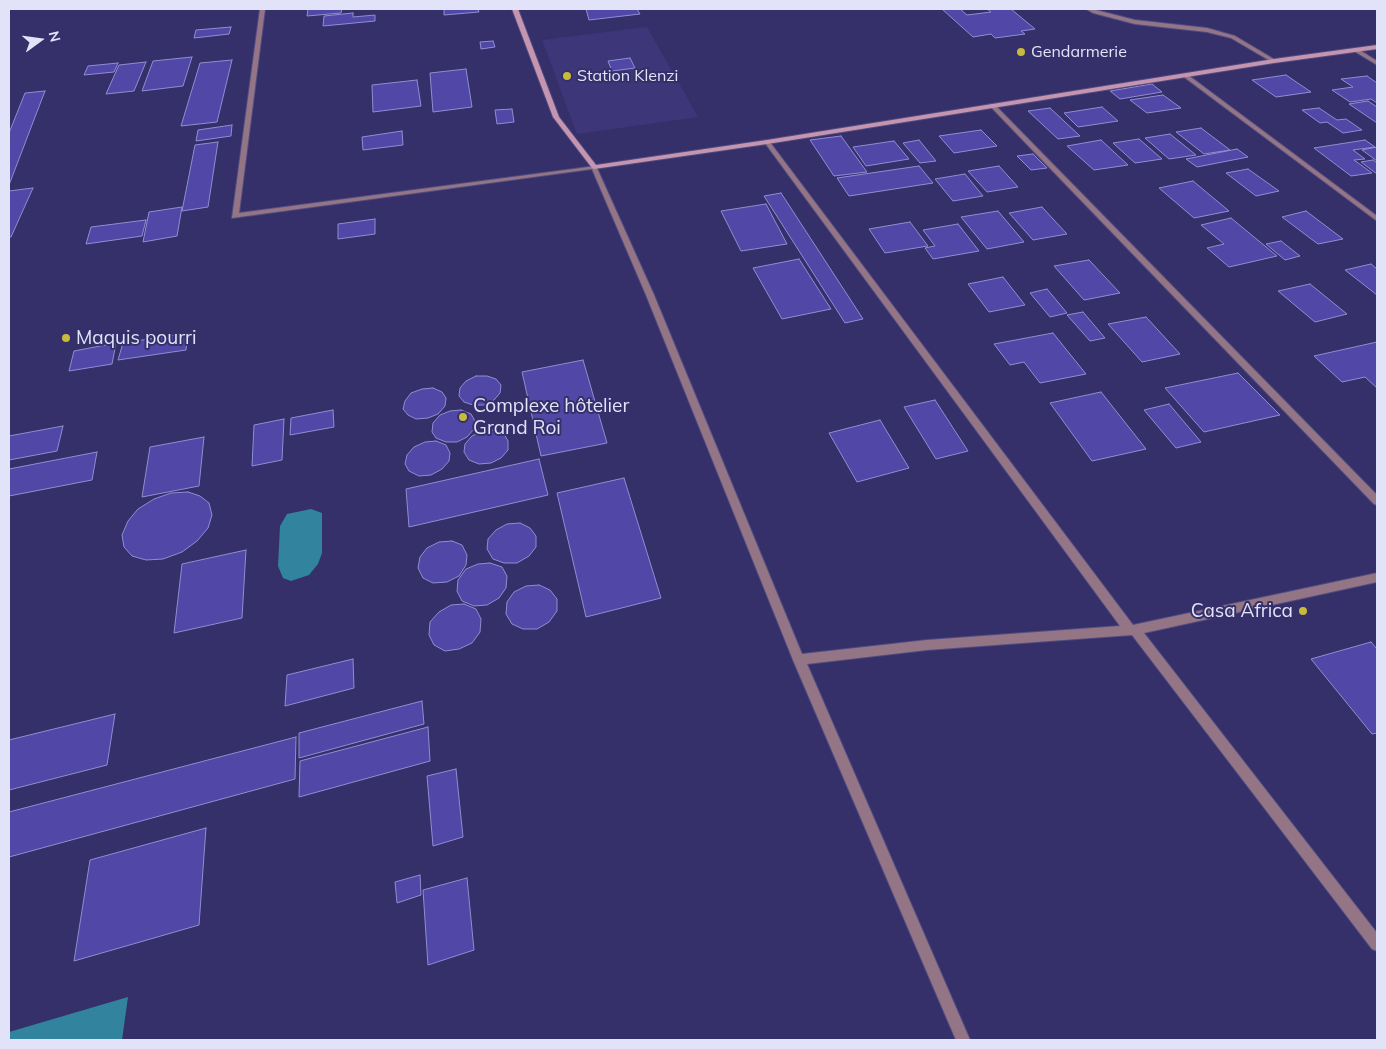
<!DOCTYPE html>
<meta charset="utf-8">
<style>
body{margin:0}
#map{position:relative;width:1386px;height:1049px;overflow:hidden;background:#352f6a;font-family:Mulish,sans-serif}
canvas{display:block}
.frame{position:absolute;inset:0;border:10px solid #e2e3f9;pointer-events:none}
.north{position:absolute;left:15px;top:15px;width:50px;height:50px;-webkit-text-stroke:4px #352f6a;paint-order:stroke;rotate:76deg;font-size:14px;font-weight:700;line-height:20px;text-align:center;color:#e2e3f9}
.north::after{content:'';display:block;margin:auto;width:18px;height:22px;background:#e2e3f9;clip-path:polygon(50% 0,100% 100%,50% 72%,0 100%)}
</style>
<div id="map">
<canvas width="1386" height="1049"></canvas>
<div class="frame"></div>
<div class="north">N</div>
</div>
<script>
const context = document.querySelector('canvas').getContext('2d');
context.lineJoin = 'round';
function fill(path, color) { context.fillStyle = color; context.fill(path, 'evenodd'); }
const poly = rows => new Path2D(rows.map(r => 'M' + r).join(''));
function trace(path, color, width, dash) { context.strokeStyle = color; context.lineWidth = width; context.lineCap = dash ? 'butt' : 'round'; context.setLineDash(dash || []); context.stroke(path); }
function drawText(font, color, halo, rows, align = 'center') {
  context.font = font + ' Mulish,sans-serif'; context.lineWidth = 4; context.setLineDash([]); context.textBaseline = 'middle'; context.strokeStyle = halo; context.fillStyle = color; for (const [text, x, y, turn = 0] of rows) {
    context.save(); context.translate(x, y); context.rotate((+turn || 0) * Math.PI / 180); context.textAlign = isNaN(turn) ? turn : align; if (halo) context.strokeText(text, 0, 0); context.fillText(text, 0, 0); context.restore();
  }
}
fill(poly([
 [647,27,698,117,577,134,542,40]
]), '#3d377a');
fill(poly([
 [311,509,322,513,322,553,318,564,309,575,291,581,283,578,278,566,280,526,287,514],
 [128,997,122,1040,9,1040,9,1032]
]), '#31839e');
const building = poly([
 [308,9,342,9,341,13,307,16,308,9],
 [444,9,478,9,479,12,444,15,444,9],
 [586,9,637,9,640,14,589,20,586,9],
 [942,9,963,9,960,9,967,15,991,12,987,9,1011,9,1035,29,1021,31,1025,34,995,38,991,34,973,37,942,9],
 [353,13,353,17,375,15,375,21,323,26,324,16,353,13],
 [231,27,229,34,194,38,196,30,231,27],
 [493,41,495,47,481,49,480,42,493,41],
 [192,57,183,86,142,91,153,61,192,57],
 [630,58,635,68,612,71,608,61,630,58],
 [232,60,217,122,181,126,200,63,232,60],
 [146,62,134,91,106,94,119,65,146,62],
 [118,63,114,72,84,75,88,66,118,63],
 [466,69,472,107,433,112,430,73,466,69],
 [1286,75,1311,92,1276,97,1252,80,1286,75],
 [1367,76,1377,83,1377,103,1371,99,1350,102,1332,90,1353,87,1341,79,1367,76],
 [417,80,421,106,373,112,372,85,417,80],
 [1152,84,1162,92,1120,99,1110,91,1152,84],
 [45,91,9,185,9,133,25,93,45,91],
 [1163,95,1181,108,1147,113,1130,100,1163,95],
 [1368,101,1377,107,1377,123,1349,104,1368,101],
 [1102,107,1118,121,1078,127,1064,113,1102,107],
 [1050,108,1080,136,1058,139,1028,111,1050,108],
 [1319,108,1337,120,1346,119,1362,130,1343,133,1327,122,1320,123,1302,110,1319,108],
 [512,109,514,122,497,124,495,110,512,109],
 [232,125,231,136,196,141,198,130,232,125],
 [1201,128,1230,150,1204,154,1176,132,1201,128],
 [981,130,997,146,954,153,939,136,981,130],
 [402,131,403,145,363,150,362,137,402,131],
 [1170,134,1196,155,1169,159,1145,138,1170,134],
 [841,136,867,172,834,176,810,140,841,136],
 [1139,139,1162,159,1135,163,1113,143,1139,139],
 [919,140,936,161,920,163,903,143,919,140],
 [1101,140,1128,165,1094,170,1067,146,1101,140],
 [1365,140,1375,147,1353,150,1365,159,1354,160,1372,173,1351,176,1314,148,1365,140],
 [894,141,909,159,866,166,853,147,894,141],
 [218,142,208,207,182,211,195,145,218,142],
 [1377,147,1377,161,1362,150,1377,147],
 [1237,149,1248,157,1197,167,1186,159,1237,149],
 [1033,154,1047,168,1031,170,1017,156,1033,154],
 [1373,160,1377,163,1377,174,1361,162,1373,160],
 [919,166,933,183,849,196,837,178,919,166],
 [999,166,1018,187,987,192,968,171,999,166],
 [1248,169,1279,191,1256,196,1226,173,1248,169],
 [965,174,983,196,953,201,935,179,965,174],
 [1193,181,1229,211,1194,218,1159,188,1193,181],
 [33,188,11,237,9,237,9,191,33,188],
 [781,193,863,319,845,323,764,196,781,193],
 [766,204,787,244,741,251,721,211,766,204],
 [182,207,177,236,143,242,149,212,182,207],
 [1042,207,1067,234,1033,240,1009,213,1042,207],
 [998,211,1024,242,987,249,961,217,998,211],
 [1306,211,1343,239,1318,244,1282,217,1306,211],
 [1231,218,1277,256,1229,267,1207,248,1224,244,1201,225,1231,218],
 [375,219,375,234,338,239,338,224,375,219],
 [146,220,142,236,86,244,91,227,146,220],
 [910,222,928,246,885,253,869,229,910,222],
 [958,224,979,251,933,259,925,248,935,246,923,230,958,224],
 [1281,241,1300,256,1285,260,1266,244,1281,241],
 [799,259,831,309,782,319,753,268,799,259],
 [1089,260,1120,293,1084,300,1054,266,1089,260],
 [1371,264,1377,269,1377,295,1345,270,1371,264],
 [1003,277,1025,305,989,312,968,284,1003,277],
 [1310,284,1347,314,1315,322,1278,291,1310,284],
 [1047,289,1067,313,1050,317,1030,293,1047,289],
 [1083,312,1105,338,1090,341,1067,315,1083,312],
 [1146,317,1180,354,1142,362,1108,324,1146,317],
 [188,333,186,350,118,360,123,343,188,333],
 [1053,333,1086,374,1040,383,1024,362,1010,365,994,344,1053,333],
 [1377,342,1377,388,1365,377,1342,382,1314,356,1377,342],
 [116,343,112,364,69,371,74,351,116,343],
 [583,360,607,443,541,456,522,372,583,360],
 [1238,373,1280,415,1204,432,1165,388,1238,373],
 [476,376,487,376,496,379,501,385,500,393,494,400,484,405,473,405,464,402,459,396,460,388,466,381,476,376],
 [433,388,442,392,446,398,445,406,438,414,428,418,416,419,408,415,403,409,405,401,411,393,422,389,433,388],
 [1101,392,1146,449,1092,461,1050,403,1101,392],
 [935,400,968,451,936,459,904,407,935,400],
 [1169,404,1201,442,1176,448,1144,410,1169,404],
 [333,410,334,427,290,435,291,418,333,410],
 [461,410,471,414,475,421,474,429,467,437,457,442,446,442,436,438,432,432,433,423,440,415,450,411,461,410],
 [284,419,282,460,252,466,254,425,284,419],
 [880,420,909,468,857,482,829,433,880,420],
 [63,426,57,451,9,460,9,436,63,426],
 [494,430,504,434,508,441,508,450,501,458,491,463,479,464,469,460,464,452,465,444,472,436,482,431,494,430],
 [204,437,199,486,142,497,150,447,204,437],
 [436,441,446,445,450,453,449,461,442,469,431,475,419,476,409,471,405,464,407,455,414,447,425,442,436,441],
 [97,452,92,480,9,496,9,469,97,452],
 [539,459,548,495,409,527,406,489,539,459],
 [624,478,661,598,586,617,557,493,624,478],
 [188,492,200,496,209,503,212,515,208,528,197,541,182,552,163,559,146,560,132,556,124,547,122,535,128,521,138,509,154,499,171,493,188,492],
 [520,523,530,528,536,536,536,547,529,556,517,563,504,563,493,559,487,549,488,539,496,530,507,524,520,523],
 [452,541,462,545,467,555,466,565,459,576,447,582,433,583,423,578,418,568,420,557,427,548,439,542,452,541],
 [246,550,242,618,174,633,182,564,246,550],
 [490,563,502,567,507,576,506,588,499,598,487,605,474,606,462,601,457,591,458,580,466,569,478,564,490,563],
 [539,585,550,590,557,599,557,611,549,622,537,629,523,629,512,624,506,614,507,602,514,592,526,586,539,585],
 [464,604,476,609,481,619,480,632,472,643,459,649,445,651,434,645,429,635,430,622,439,612,451,605,464,604],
 [1371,642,1377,649,1377,733,1372,734,1311,659,1371,642],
 [353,659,354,688,285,706,287,675,353,659],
 [422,701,424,724,299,758,299,733,422,701],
 [115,714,107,765,9,790,9,740,115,714],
 [428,727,430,761,299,797,300,761,428,727],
 [296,737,295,779,9,857,9,812,296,737],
 [456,769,463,837,433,846,427,776,456,769],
 [206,828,199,925,74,961,90,860,206,828],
 [420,875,421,895,397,903,395,882,420,875],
 [467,878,474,950,428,965,423,890,467,878]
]);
fill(building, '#5147a6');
trace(building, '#8f8ed2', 1);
const lane = poly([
 [1086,9,1092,9,1135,20,1207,28,1235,36,1277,61,1272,62,1231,38,1207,32,1135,24,1093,13,1086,9]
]);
const street = poly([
 [260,9,265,9,239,213,596,166,654,295,802,654,927,640,1120,626,765,143,765,141,767,140,769,141,1133,625,1377,573,1377,582,1144,633,1377,933,1377,951,1372,949,1132,635,927,650,807,664,970,1040,956,1040,793,660,646,295,592,169,232,218,260,9],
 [1354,49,1358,49,1377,61,1377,65,1354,51,1354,49],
 [1184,75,1188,75,1377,216,1377,221,1184,77,1184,75],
 [990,104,994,104,1377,495,1377,505,1374,504,990,106,990,104]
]);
const secondary = poly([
 [512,9,518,9,559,117,596,165,767,140,1274,59,1377,45,1377,49,1274,63,767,144,594,169,592,168,553,117,512,9]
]);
trace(lane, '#514c81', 2);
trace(street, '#514c81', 2);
trace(secondary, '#514c81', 2);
fill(lane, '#937585');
fill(street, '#937585');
fill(secondary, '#c595b0');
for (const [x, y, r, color] of [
 [1021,52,5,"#c7bb3c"],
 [567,76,5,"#c7bb3c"],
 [66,338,5,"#c7bb3c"],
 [463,417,5,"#c7bb3c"],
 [1303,611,5,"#c7bb3c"]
]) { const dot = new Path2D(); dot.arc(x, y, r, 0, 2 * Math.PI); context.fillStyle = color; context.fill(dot); trace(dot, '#352f6a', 2); }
drawText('16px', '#e2e3f9', '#352f6a', [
 ["Gendarmerie",1031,52],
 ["Station Klenzi",577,76]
], 'left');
drawText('19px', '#e2e3f9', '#352f6a', [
 ["Maquis pourri",76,338],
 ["Complexe hôtelier",473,406],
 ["Grand Roi",473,428],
 ["Casa Africa",1293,611,"right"]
], 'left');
</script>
